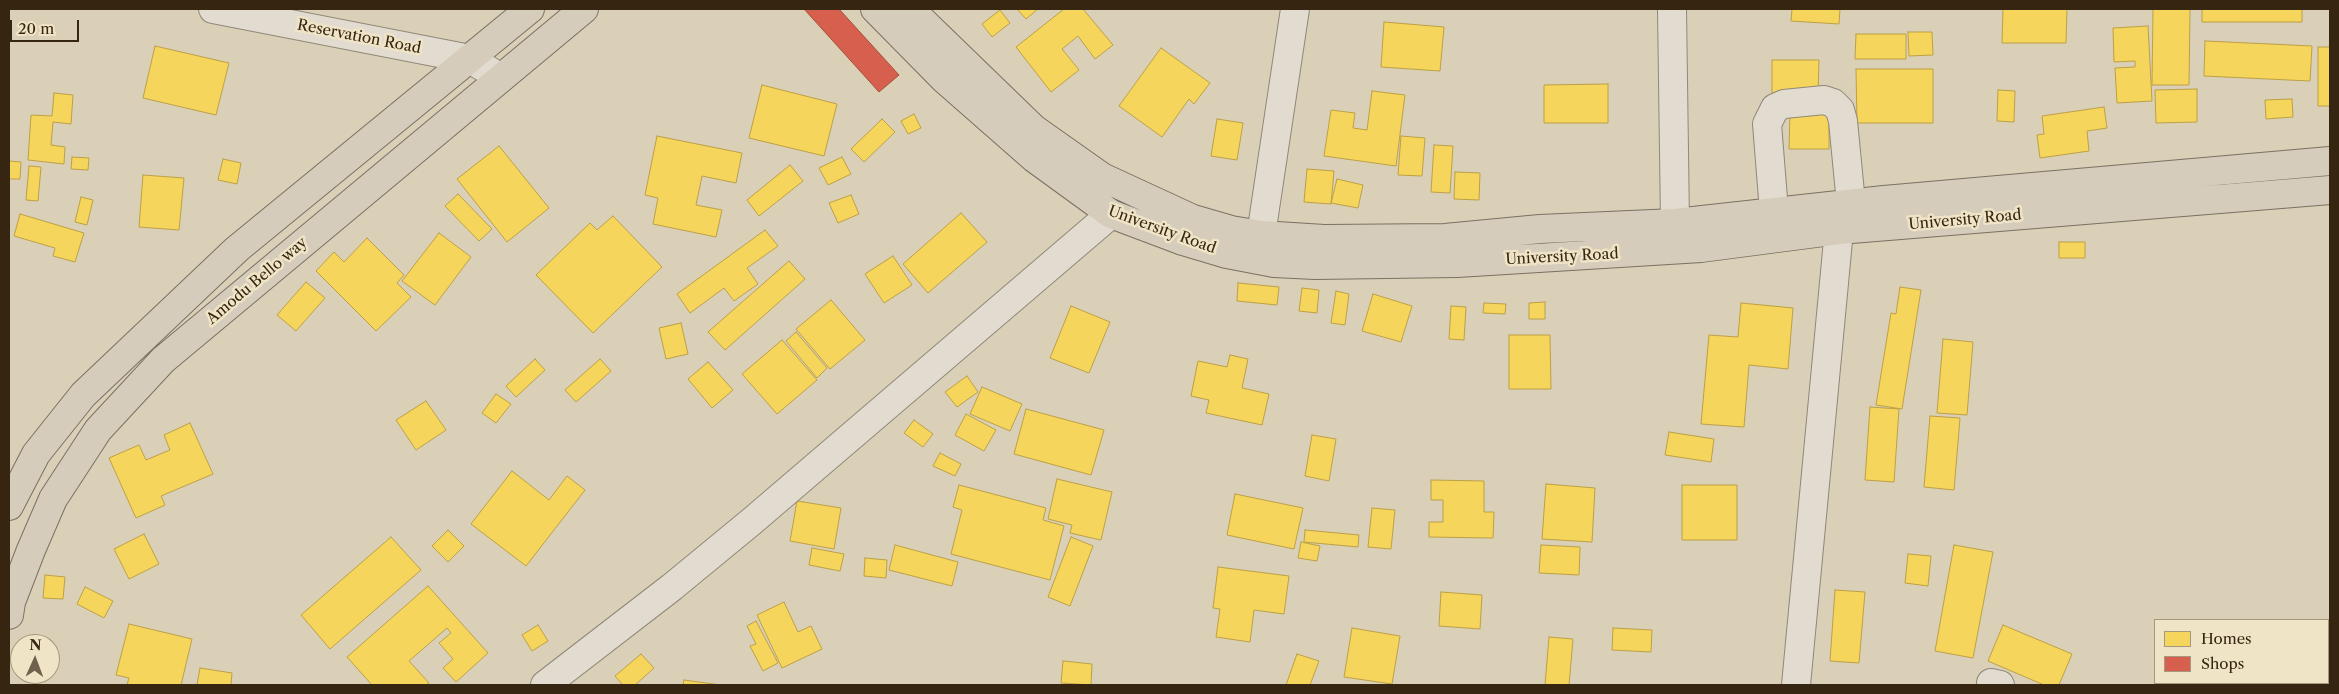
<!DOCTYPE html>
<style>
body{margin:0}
#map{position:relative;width:2339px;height:694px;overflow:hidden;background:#dacfb7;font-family:"Libre Caslon Text",serif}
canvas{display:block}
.frame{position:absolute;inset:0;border:10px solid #362611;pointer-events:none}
.legend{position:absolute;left:2154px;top:619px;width:175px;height:65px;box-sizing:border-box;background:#f0e4c7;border:1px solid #a6987e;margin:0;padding:6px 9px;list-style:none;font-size:15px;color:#362611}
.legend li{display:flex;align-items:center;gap:10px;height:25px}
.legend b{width:25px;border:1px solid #a6987e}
.north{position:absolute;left:10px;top:634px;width:50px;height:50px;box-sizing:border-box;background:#f0e4c7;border:1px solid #a6987e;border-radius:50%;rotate:2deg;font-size:14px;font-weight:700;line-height:20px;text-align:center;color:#362611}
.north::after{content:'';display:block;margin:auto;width:18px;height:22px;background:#6f614b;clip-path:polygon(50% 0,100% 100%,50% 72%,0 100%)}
.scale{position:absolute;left:10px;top:20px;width:69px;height:22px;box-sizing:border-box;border:2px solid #362611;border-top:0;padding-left:6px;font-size:15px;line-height:18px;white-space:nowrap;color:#362611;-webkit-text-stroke:4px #f0e4c7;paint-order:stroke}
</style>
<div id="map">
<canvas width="2339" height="694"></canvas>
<div class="frame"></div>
<ul class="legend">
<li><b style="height:14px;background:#f6d55c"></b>Homes</li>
<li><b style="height:14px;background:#d6604d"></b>Shops</li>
</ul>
<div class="north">N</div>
<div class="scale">20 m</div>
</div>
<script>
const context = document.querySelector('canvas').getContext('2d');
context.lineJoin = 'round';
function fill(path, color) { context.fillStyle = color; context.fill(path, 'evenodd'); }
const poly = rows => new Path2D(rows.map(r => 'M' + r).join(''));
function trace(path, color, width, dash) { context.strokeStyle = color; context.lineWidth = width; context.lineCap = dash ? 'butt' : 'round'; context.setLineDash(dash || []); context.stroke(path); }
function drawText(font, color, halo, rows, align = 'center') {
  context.font = font + ' "Libre Caslon Text",serif'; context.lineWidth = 5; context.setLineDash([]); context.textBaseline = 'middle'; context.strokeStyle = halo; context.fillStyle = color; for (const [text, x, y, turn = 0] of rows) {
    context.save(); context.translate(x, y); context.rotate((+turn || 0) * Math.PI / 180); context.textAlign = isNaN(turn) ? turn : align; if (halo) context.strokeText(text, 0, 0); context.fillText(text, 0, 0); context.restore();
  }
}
const homes = poly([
 [1017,9,1038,9,1026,19,1017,9],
 [1064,9,1083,9,1113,45,1095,59,1078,36,1062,49,1079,70,1051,92,1016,47,1064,9],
 [1792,9,1840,9,1839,24,1791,21,1792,9],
 [2003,9,2067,9,2066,43,2002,43,2003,9],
 [2153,9,2190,9,2189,85,2152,85,2153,9],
 [2202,9,2302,9,2302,22,2202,22,2202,9],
 [1000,10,1010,23,992,37,982,24,1000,10],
 [1384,22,1444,27,1440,71,1381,67,1384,22],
 [2148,26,2152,101,2117,103,2115,68,2135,67,2135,61,2114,62,2113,28,2148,26],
 [1908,32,1932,32,1933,55,1909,56,1908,32],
 [1856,34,1906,34,1906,59,1855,59,1856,34],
 [2205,41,2312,46,2310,81,2204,76,2205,41],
 [155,46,229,63,216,115,143,98,155,46],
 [2318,47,2330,47,2330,106,2318,106,2318,47],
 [1161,48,1210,83,1194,104,1189,99,1162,137,1119,106,1161,48],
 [1772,60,1819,60,1818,96,1772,95,1772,60],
 [1856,69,1933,69,1933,123,1857,123,1856,69],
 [1608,84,1608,123,1544,123,1544,85,1608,84],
 [762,85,837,104,824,156,749,138,762,85],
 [2197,89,2197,122,2156,123,2155,90,2197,89],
 [1998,90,2015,91,2014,122,1997,121,1998,90],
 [1372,91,1405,95,1396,166,1324,156,1331,110,1355,113,1353,128,1367,130,1372,91],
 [54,93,73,95,71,124,53,122,51,145,65,147,64,164,28,160,31,115,52,116,54,93],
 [2292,99,2293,117,2266,119,2265,100,2292,99],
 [2104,107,2107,128,2087,131,2089,151,2040,158,2037,135,2044,134,2042,116,2104,107],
 [1790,112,1829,112,1829,149,1789,149,1790,112],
 [914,114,921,128,908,134,901,121,914,114],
 [882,119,895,132,864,162,851,149,882,119],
 [1217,119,1243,123,1237,160,1211,156,1217,119],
 [657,136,742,153,736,183,702,176,696,205,722,210,716,237,653,224,658,198,645,195,657,136],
 [1401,136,1425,138,1422,176,1398,175,1401,136],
 [1434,145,1453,146,1450,193,1431,192,1434,145],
 [499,146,549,208,507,242,457,179,499,146],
 [72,157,89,158,88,170,71,169,72,157],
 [842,157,851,174,828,185,819,168,842,157],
 [223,159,241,163,237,184,218,180,223,159],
 [9,161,21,162,20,179,9,179,9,161],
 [790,165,803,181,759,216,747,200,790,165],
 [29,166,41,167,38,201,26,200,29,166],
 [1307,169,1334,171,1331,204,1304,202,1307,169],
 [1455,172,1480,173,1479,200,1454,199,1455,172],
 [143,175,184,178,179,230,139,227,143,175],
 [1337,179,1363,185,1358,208,1331,203,1337,179],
 [458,194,492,229,479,241,445,206,458,194],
 [851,195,859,214,838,223,829,203,851,195],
 [81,197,93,200,87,225,75,222,81,197],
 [961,213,987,242,928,293,903,264,961,213],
 [20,214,84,233,75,262,53,256,55,248,14,236,20,214],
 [613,216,662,267,593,333,536,275,590,223,597,230,613,216],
 [765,230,778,246,747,268,758,284,734,301,724,288,690,313,677,294,765,230],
 [439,233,471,257,435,305,402,281,439,233],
 [367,238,404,275,397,283,411,297,376,331,316,271,334,252,344,262,367,238],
 [2059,242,2085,242,2085,258,2059,258,2059,242],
 [893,256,912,285,884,303,865,274,893,256],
 [789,261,805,279,725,350,708,332,789,261],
 [306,282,325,298,296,331,277,315,306,282],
 [1238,283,1279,287,1277,305,1237,301,1238,283],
 [1900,287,1921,290,1902,409,1876,405,1891,313,1896,314,1900,287],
 [1302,288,1319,290,1317,313,1299,311,1302,288],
 [1336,291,1349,294,1345,325,1331,323,1336,291],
 [1373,294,1412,306,1401,342,1362,331,1373,294],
 [831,300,865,340,830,369,796,329,831,300],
 [1545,302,1545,319,1529,319,1529,303,1545,302],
 [1484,303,1506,304,1505,314,1483,313,1484,303],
 [1741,303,1793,308,1788,369,1749,365,1744,427,1701,424,1709,335,1738,337,1741,303],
 [1071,306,1110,322,1089,373,1050,358,1071,306],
 [1451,306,1466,307,1464,340,1449,339,1451,306],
 [681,323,688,354,666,359,659,328,681,323],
 [796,332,827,368,817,378,786,341,796,332],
 [1509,335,1550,335,1551,389,1509,389,1509,335],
 [1943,339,1973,342,1967,415,1937,413,1943,339],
 [782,340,817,380,777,414,742,374,782,340],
 [1230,355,1248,359,1242,388,1269,394,1262,425,1206,413,1209,400,1191,396,1198,361,1227,367,1230,355],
 [535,359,545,370,516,397,506,386,535,359],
 [600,359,611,371,576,402,565,390,600,359],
 [708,362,733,390,712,408,688,379,708,362],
 [967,376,978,392,957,407,945,392,967,376],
 [982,387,1022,404,1010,431,970,414,982,387],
 [496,394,511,404,496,423,482,413,496,394],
 [426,401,446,430,416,450,396,420,426,401],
 [1870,407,1899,409,1894,482,1865,480,1870,407],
 [1026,409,1104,430,1091,475,1014,454,1026,409],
 [966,414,996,430,984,451,955,435,966,414],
 [1930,416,1960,418,1954,490,1924,487,1930,416],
 [914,420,933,434,923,447,904,433,914,420],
 [190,423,213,474,161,496,165,505,136,518,109,458,139,445,146,460,170,450,164,435,190,423],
 [1669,432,1714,439,1711,462,1665,455,1669,432],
 [1312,435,1336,439,1329,481,1305,476,1312,435],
 [940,453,961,464,955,476,933,466,940,453],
 [512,471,549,500,567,476,585,490,526,566,471,524,512,471],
 [1057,479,1112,492,1101,540,1070,533,1072,525,1048,519,1057,479],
 [1431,480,1484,481,1484,512,1494,512,1493,538,1429,537,1429,522,1443,522,1443,500,1431,500,1431,480],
 [1546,484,1595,488,1592,542,1542,539,1546,484],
 [959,485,1046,508,1043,520,1064,526,1050,580,951,554,962,510,953,507,959,485],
 [1682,485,1737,485,1737,540,1682,540,1682,485],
 [1235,494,1303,508,1294,549,1227,535,1235,494],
 [797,501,841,508,834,549,790,541,797,501],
 [1372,508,1395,510,1391,549,1368,547,1372,508],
 [448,530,464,546,448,562,432,546,448,530],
 [1305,530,1359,535,1358,547,1304,542,1305,530],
 [144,534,159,564,129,579,114,549,144,534],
 [391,537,421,570,330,649,301,615,391,537],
 [1071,537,1093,546,1070,606,1048,597,1071,537],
 [1301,542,1320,546,1317,561,1298,558,1301,542],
 [895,545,958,562,952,586,889,570,895,545],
 [1541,545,1580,547,1579,575,1539,573,1541,545],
 [1954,545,1993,552,1973,658,1935,651,1954,545],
 [812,548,844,554,840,571,809,565,812,548],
 [1908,554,1931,556,1928,586,1905,583,1908,554],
 [865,558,887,560,886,578,864,576,865,558],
 [1218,567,1289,576,1284,614,1254,610,1250,642,1216,637,1220,609,1213,608,1218,567],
 [45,575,65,577,63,599,43,598,45,575],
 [428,586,488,653,456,682,443,668,453,659,439,643,451,633,447,628,409,661,429,683,426,685,372,685,347,657,428,586],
 [85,587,113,601,104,618,77,604,85,587],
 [1835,590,1865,592,1859,663,1830,661,1835,590],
 [1441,592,1482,595,1480,629,1439,626,1441,592],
 [784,602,798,632,811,626,822,649,782,668,757,615,784,602],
 [756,621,778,663,763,671,750,646,756,644,747,626,756,621],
 [129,624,192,639,181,685,127,685,129,678,116,675,129,624],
 [538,625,548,641,532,651,522,635,538,625],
 [2003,625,2072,654,2059,685,2044,685,1988,661,2003,625],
 [1352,628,1400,636,1392,684,1344,677,1352,628],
 [1613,628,1652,630,1651,652,1612,650,1613,628],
 [1549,637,1573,639,1569,685,1545,685,1549,637],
 [641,654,654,668,635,685,623,685,615,676,641,654],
 [1297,654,1319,661,1310,685,1286,685,1297,654],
 [1063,661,1092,664,1091,685,1061,683,1063,661],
 [200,668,232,673,231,685,197,685,200,668],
 [684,680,721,685,683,685,684,680]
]);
fill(homes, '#f6d55c');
trace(homes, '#bca046', 1);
const shops = poly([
 [804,9,839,9,899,75,879,92,804,9]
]);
fill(shops, '#d6604d');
trace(shops, '#a64f3b', 1);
const minor = poly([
 [213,9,470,59,501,78],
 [1672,9,1675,223],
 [1774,211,1767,124,1775,108,1784,104,1824,100,1833,103,1840,110,1843,121,1851,203],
 [1261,235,1295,9],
 [1991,683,2000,685],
 [545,685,672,587,751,522,1111,214],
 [1796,685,1839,230]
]);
const major = poly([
 [875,9,944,79,1034,158,1111,214,1180,240,1227,254,1274,263,1315,265,1457,263,1701,248,1839,230,2330,190],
 [910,9,1034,129,1102,177,1193,219,1231,230,1261,235,1324,239,1445,238,1540,229,1675,223,1884,200,2330,161],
 [9,506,36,454,83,395,237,249,530,9],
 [9,615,11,602,31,550,53,499,98,430,163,360,584,9]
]);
trace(minor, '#908878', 30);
trace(major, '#797162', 30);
trace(minor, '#e2dcd0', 28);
trace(major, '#d6ccbb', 28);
drawText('15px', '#362611', '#f0e4c7', [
 ["Reservation Road",359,37,11],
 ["University Road",1965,220,-5],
 ["University Road",1162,230,20],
 ["University Road",1562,257,-3],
 ["Amodu Bello way",257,281,-40]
]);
</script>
